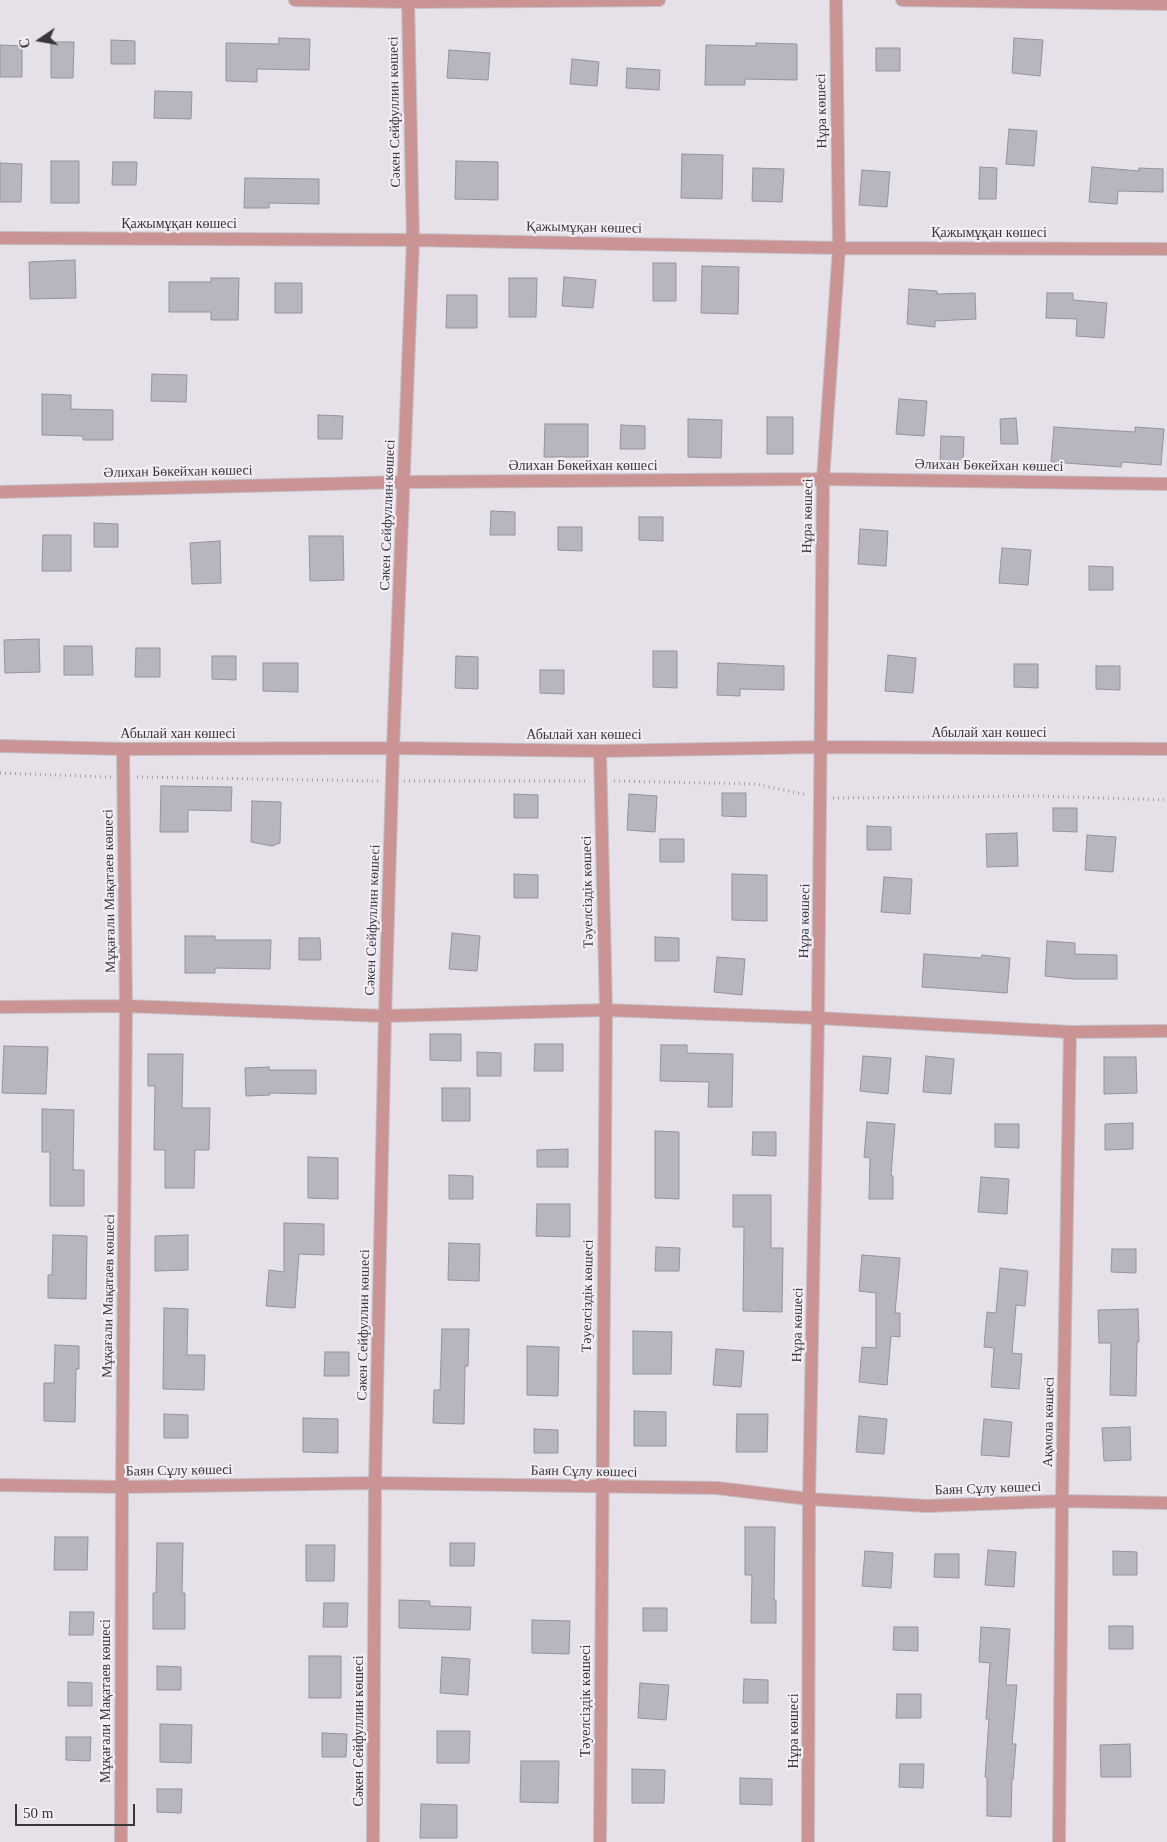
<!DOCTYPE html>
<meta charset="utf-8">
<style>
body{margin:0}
#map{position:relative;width:1167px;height:1842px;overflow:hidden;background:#e6e0e8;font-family:"Times New Roman",serif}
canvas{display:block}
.north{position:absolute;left:15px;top:15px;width:50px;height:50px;-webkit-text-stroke:4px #f3edf5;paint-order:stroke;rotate:258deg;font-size:14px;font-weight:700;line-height:20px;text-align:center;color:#39373a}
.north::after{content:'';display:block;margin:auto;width:18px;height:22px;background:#39373a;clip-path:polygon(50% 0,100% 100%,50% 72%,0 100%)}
.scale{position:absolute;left:15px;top:1804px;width:120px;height:22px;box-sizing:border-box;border:2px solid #39373a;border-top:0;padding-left:6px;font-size:15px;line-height:18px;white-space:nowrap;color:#39373a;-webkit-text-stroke:4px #f3edf5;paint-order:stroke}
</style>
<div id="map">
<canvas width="1167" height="1842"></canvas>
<div class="north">С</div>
<div class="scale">50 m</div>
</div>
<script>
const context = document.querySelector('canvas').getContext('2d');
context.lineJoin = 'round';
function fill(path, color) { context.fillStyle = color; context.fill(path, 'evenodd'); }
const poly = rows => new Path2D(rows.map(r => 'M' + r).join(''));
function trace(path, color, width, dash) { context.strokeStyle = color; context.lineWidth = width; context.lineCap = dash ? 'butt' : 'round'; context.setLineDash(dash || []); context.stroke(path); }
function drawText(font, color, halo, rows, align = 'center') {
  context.font = font + ' "Times New Roman",serif'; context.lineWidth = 4.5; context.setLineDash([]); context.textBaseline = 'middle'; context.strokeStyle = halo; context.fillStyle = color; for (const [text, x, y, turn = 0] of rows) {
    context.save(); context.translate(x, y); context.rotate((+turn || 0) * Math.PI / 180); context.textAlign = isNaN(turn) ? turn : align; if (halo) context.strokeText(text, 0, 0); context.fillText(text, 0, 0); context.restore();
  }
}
const building = poly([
 [279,38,310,39,309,70,257,69,257,82,226,81,226,43,279,44,279,38],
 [1014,38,1043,40,1040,76,1012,73,1014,38],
 [111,40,135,41,135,64,111,64,111,40],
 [51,42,74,42,73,78,51,78,51,42],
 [756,43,797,44,797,80,745,79,745,85,705,85,706,45,756,46,756,43],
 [0,45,22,46,22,77,0,77,0,45],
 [876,48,900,48,900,71,876,71,876,48],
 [449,50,490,53,488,80,447,78,449,50],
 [572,59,599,62,597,86,570,84,572,59],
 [627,68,660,70,659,90,626,88,627,68],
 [155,91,192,92,191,119,154,118,155,91],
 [1009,129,1037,131,1034,166,1006,164,1009,129],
 [682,154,723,155,722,199,681,198,682,154],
 [51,161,79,161,79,203,51,203,51,161],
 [456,161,498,162,498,200,455,199,456,161],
 [113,162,137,162,136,185,112,185,113,162],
 [0,163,22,164,21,202,0,202,0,163],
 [980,167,997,168,996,199,979,199,980,167],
 [1092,167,1139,171,1139,168,1163,169,1163,192,1118,191,1117,204,1089,202,1092,167],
 [753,168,784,169,782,202,752,201,753,168],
 [862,170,890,172,887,207,859,205,862,170],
 [245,178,319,179,319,204,269,203,269,208,244,208,245,178],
 [75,260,76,298,30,299,29,262,75,260],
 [653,263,676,263,676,301,653,301,653,263],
 [702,266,739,267,738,314,701,313,702,266],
 [564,277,596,280,593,308,562,306,564,277],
 [211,278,239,278,238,320,211,320,211,312,169,312,169,282,211,282,211,278],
 [509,278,537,278,536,317,509,317,509,278],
 [275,283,302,283,302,313,275,313,275,283],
 [909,289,937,291,937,294,975,293,976,319,935,321,935,327,907,324,909,289],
 [1047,293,1073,293,1073,300,1107,303,1104,338,1076,336,1077,319,1046,318,1047,293],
 [447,295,477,295,477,328,446,328,447,295],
 [152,374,187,375,186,402,151,401,152,374],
 [42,394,71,395,71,409,113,410,113,440,83,440,83,436,42,435,42,394],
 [899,399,927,401,924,436,896,434,899,399],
 [318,415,343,416,342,439,318,439,318,415],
 [767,417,793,417,793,454,767,454,767,417],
 [1016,418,1018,444,1001,444,1000,419,1016,418],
 [688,419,722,420,721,458,688,457,688,419],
 [545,424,588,424,588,457,544,457,545,424],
 [621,425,645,426,645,449,620,449,621,425],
 [1054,427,1135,432,1135,427,1164,429,1161,465,1122,462,1121,467,1051,462,1054,427],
 [941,436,964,437,963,462,940,461,941,436],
 [491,511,515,512,515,535,490,535,491,511],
 [639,517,663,517,663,541,639,540,639,517],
 [94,523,118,524,118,547,94,547,94,523],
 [558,527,582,527,582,551,558,550,558,527],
 [860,529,888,531,886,566,858,564,860,529],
 [43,535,71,535,71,571,42,571,43,535],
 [309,536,343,536,344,580,310,581,309,536],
 [220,541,221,583,192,584,190,543,220,541],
 [1002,548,1031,550,1028,585,999,583,1002,548],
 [1089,566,1113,567,1113,590,1089,590,1089,566],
 [39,639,40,672,5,673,4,640,39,639],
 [64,646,92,646,93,675,64,675,64,646],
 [136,648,160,648,160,677,135,677,136,648],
 [653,651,677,651,677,688,653,687,653,651],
 [888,655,916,658,913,693,885,691,888,655],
 [212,656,236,656,236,680,212,679,212,656],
 [456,656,478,657,478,689,455,688,456,656],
 [263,663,298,663,298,692,263,691,263,663],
 [718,663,784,666,784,690,740,689,740,696,717,695,718,663],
 [1014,664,1038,664,1038,688,1014,687,1014,664],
 [1096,666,1120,666,1120,690,1096,689,1096,666],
 [540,670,564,670,564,694,540,693,540,670],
 [161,786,232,787,231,811,188,810,188,832,160,832,161,786],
 [722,793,746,793,746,817,722,816,722,793],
 [514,794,538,795,538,818,514,818,514,794],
 [629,794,657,796,655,832,627,830,629,794],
 [252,801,281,802,280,843,272,846,251,842,252,801],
 [1053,808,1077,808,1077,832,1053,831,1053,808],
 [867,826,891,827,891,850,867,850,867,826],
 [1017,833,1018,866,987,867,986,834,1017,833],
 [1087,835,1116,837,1113,872,1085,870,1087,835],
 [660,839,684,839,684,862,660,862,660,839],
 [514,874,538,875,538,898,514,898,514,874],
 [732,874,767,875,767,921,732,920,732,874],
 [884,877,912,879,910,914,881,912,884,877],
 [452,933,480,936,477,971,449,969,452,933],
 [185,936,215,936,215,940,271,940,270,969,215,968,215,973,185,973,185,936],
 [655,937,679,938,679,961,655,961,655,937],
 [299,938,320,938,321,960,299,960,299,938],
 [1047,941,1075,943,1075,954,1117,955,1117,979,1073,979,1045,976,1047,941],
 [924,954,981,958,982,955,1010,958,1007,993,922,987,924,954],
 [717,957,745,959,742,995,714,992,717,957],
 [430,1034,461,1034,461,1061,430,1060,430,1034],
 [535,1044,563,1044,563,1071,534,1071,535,1044],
 [661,1045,687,1045,687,1053,733,1054,732,1107,708,1107,709,1082,660,1081,661,1045],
 [4,1046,48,1047,46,1094,2,1093,4,1046],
 [477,1052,501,1053,501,1076,477,1076,477,1052],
 [148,1054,183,1054,182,1108,210,1108,209,1150,195,1150,194,1188,165,1188,165,1150,154,1150,155,1086,148,1086,148,1054],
 [863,1056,891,1058,888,1094,860,1091,863,1056],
 [926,1056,954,1059,951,1094,923,1092,926,1056],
 [1104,1057,1136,1057,1137,1093,1104,1094,1104,1057],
 [269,1067,269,1070,316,1070,316,1094,270,1093,270,1095,246,1096,245,1068,269,1067],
 [442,1088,470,1088,470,1121,442,1121,442,1088],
 [42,1109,74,1110,73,1170,84,1170,84,1206,50,1206,50,1152,42,1152,42,1109],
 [867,1122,895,1124,891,1175,893,1176,893,1199,869,1199,870,1158,864,1157,867,1122],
 [1133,1123,1133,1149,1105,1150,1105,1124,1133,1123],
 [995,1124,1019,1124,1019,1148,995,1147,995,1124],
 [655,1131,679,1132,679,1199,655,1198,655,1131],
 [753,1132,776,1132,776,1156,752,1155,753,1132],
 [568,1149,568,1167,537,1167,537,1150,568,1149],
 [308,1157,338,1158,338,1199,308,1198,308,1157],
 [449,1175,473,1176,473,1199,449,1199,449,1175],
 [981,1177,1009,1179,1007,1214,978,1212,981,1177],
 [733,1195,771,1195,771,1248,783,1248,782,1312,743,1311,744,1227,733,1227,733,1195],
 [537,1204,570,1204,570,1237,536,1236,537,1204],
 [284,1223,324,1224,324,1255,299,1254,295,1308,266,1306,269,1270,284,1272,284,1223],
 [53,1235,87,1236,86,1299,48,1298,48,1275,52,1275,53,1235],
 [188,1235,188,1270,155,1271,155,1236,188,1235],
 [449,1243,480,1244,479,1281,448,1280,449,1243],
 [656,1247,680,1248,679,1271,655,1271,656,1247],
 [1112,1249,1136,1249,1136,1273,1111,1272,1112,1249],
 [862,1255,900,1258,895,1313,900,1313,900,1337,891,1336,887,1385,859,1382,862,1347,876,1348,876,1293,859,1291,862,1255],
 [1000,1268,1028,1271,1025,1306,1016,1305,1012,1353,1022,1354,1019,1389,991,1387,994,1348,984,1347,987,1312,996,1313,1000,1268],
 [164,1308,188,1309,187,1355,205,1355,204,1390,163,1389,164,1308],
 [1138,1309,1139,1342,1137,1342,1136,1396,1110,1395,1111,1343,1099,1343,1098,1310,1138,1309],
 [442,1329,469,1329,468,1366,465,1366,464,1424,433,1423,434,1390,440,1390,442,1329],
 [633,1331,672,1332,671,1374,633,1374,633,1331],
 [55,1345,79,1346,79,1369,76,1369,75,1422,44,1421,44,1383,54,1383,55,1345],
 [527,1346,559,1347,558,1396,527,1395,527,1346],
 [716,1349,744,1351,741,1387,713,1385,716,1349],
 [325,1352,349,1352,349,1376,324,1376,325,1352],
 [634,1411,666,1412,666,1446,634,1446,634,1411],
 [164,1414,188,1415,188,1438,164,1438,164,1414],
 [737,1414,768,1414,767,1452,736,1452,737,1414],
 [859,1416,887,1419,884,1454,856,1452,859,1416],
 [303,1418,338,1419,338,1453,303,1452,303,1418],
 [984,1419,1012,1422,1009,1457,981,1455,984,1419],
 [1130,1427,1131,1460,1104,1461,1102,1428,1130,1427],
 [534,1429,558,1430,558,1453,534,1453,534,1429],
 [745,1527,775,1527,774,1600,776,1600,776,1623,751,1623,752,1575,745,1575,745,1527],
 [55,1537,88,1537,87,1570,54,1570,55,1537],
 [157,1543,183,1543,182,1593,185,1593,185,1629,153,1629,153,1593,156,1593,157,1543],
 [450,1543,475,1543,474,1566,450,1566,450,1543],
 [306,1545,335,1545,334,1581,306,1581,306,1545],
 [988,1550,1016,1552,1014,1587,985,1585,988,1550],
 [865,1551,893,1553,891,1588,862,1586,865,1551],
 [1113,1551,1137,1552,1137,1575,1113,1575,1113,1551],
 [935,1554,959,1554,959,1578,934,1577,935,1554],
 [399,1600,430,1601,430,1606,471,1607,470,1630,399,1628,399,1600],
 [324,1603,348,1603,347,1627,323,1627,324,1603],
 [643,1608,667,1608,667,1631,643,1631,643,1608],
 [70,1612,94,1612,93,1635,69,1635,70,1612],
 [532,1620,570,1621,569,1654,532,1653,532,1620],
 [1109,1626,1133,1626,1133,1649,1109,1649,1109,1626],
 [894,1627,918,1627,918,1651,893,1650,894,1627],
 [981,1627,1010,1629,1006,1685,1017,1685,1012,1744,1016,1744,1013,1780,1012,1779,1011,1817,987,1816,987,1778,985,1777,989,1719,986,1719,990,1663,979,1662,981,1627],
 [309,1656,341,1656,341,1698,309,1698,309,1656],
 [442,1657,470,1659,468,1695,440,1693,442,1657],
 [157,1666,181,1667,181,1690,157,1690,157,1666],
 [744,1679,768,1680,768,1703,743,1703,744,1679],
 [68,1682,92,1683,92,1706,68,1706,68,1682],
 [640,1683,669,1685,666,1720,638,1718,640,1683],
 [897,1694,921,1694,921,1718,896,1718,897,1694],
 [160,1724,192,1725,191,1763,160,1762,160,1724],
 [437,1731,470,1731,469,1763,437,1763,437,1731],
 [322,1733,347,1734,346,1757,322,1757,322,1733],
 [66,1737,91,1737,90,1761,66,1760,66,1737],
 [1130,1744,1131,1777,1101,1777,1100,1745,1130,1744],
 [521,1761,559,1761,558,1803,520,1802,521,1761],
 [900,1764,924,1764,923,1788,899,1787,900,1764],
 [632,1769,665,1770,664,1803,632,1803,632,1769],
 [740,1778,772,1779,772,1805,740,1804,740,1778],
 [157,1789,182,1789,181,1813,157,1812,157,1789],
 [421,1804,457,1805,457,1838,420,1838,421,1804]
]);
fill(building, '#b7b6bf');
trace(building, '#94939b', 1);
const minor = poly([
 [295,0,408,2,659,0],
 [902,0,1167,4],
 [0,238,413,240,839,248,1167,249],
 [0,492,404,482,823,479,1167,484],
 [0,746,123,749,393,748,600,751,821,747,1167,749],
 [600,751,606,1010,600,1842],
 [0,1007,126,1006,385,1016,606,1010,818,1018,1070,1032,1167,1031],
 [0,1485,122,1487,375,1483,717,1488,809,1499,927,1506,1062,1501,1167,1503],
 [121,1842,122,1487,126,1006,123,749],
 [373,1842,375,1483,385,1016,393,748,413,240,408,0],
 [808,1842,809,1499,818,1018,823,479,839,248,836,0],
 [1059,1842,1062,1501,1070,1032]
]);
trace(minor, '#c3bec5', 14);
trace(poly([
 [0,773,111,777],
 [137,777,378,781],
 [404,781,588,781],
 [614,781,756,784,807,795],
 [833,798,1038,796,1167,800]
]), '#a6a1a7', 3, [1, 4]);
trace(minor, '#cb9494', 12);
drawText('14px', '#39373a', '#f3edf5', [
 ["Нұра көшесі",822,111,-91],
 ["Сәкен Сейфуллин көшесі",395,112,-91],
 ["Қажымұқан көшесі",179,224],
 ["Қажымұқан көшесі",584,228,1],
 ["Қажымұқан көшесі",989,233],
 ["Әлихан Бөкейхан көшесі",583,466],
 ["Әлихан Бөкейхан көшесі",989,466,1],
 ["Әлихан Бөкейхан көшесі",178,472,-1],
 ["Сәкен Сейфуллин көшесі",388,515,-88],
 ["Нұра көшесі",808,516,-89],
 ["Абылай хан көшесі",989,733],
 ["Абылай хан көшесі",178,734],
 ["Абылай хан көшесі",584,735],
 ["Мұқағали Мақатаев көшесі",110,891,-91],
 ["Тәуелсіздік көшесі",588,892,-91],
 ["Сәкен Сейфуллин көшесі",373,920,-88],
 ["Нұра көшесі",805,921,-89],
 ["Мұқағали Мақатаев көшесі",109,1296,-89],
 ["Тәуелсіздік көшесі",588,1296,-89],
 ["Сәкен Сейфуллин көшесі",364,1325,-89],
 ["Нұра көшесі",798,1325,-89],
 ["Ақмола көшесі",1049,1422,-89],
 ["Баян Сұлу көшесі",179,1471,-1],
 ["Баян Сұлу көшесі",584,1472,1],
 ["Баян Сұлу көшесі",988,1489,-2],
 ["Мұқағали Мақатаев көшесі",106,1701,-90],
 ["Тәуелсіздік көшесі",586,1701,-90],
 ["Сәкен Сейфуллин көшесі",359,1731,-90],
 ["Нұра көшесі",794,1731,-90]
]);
</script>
